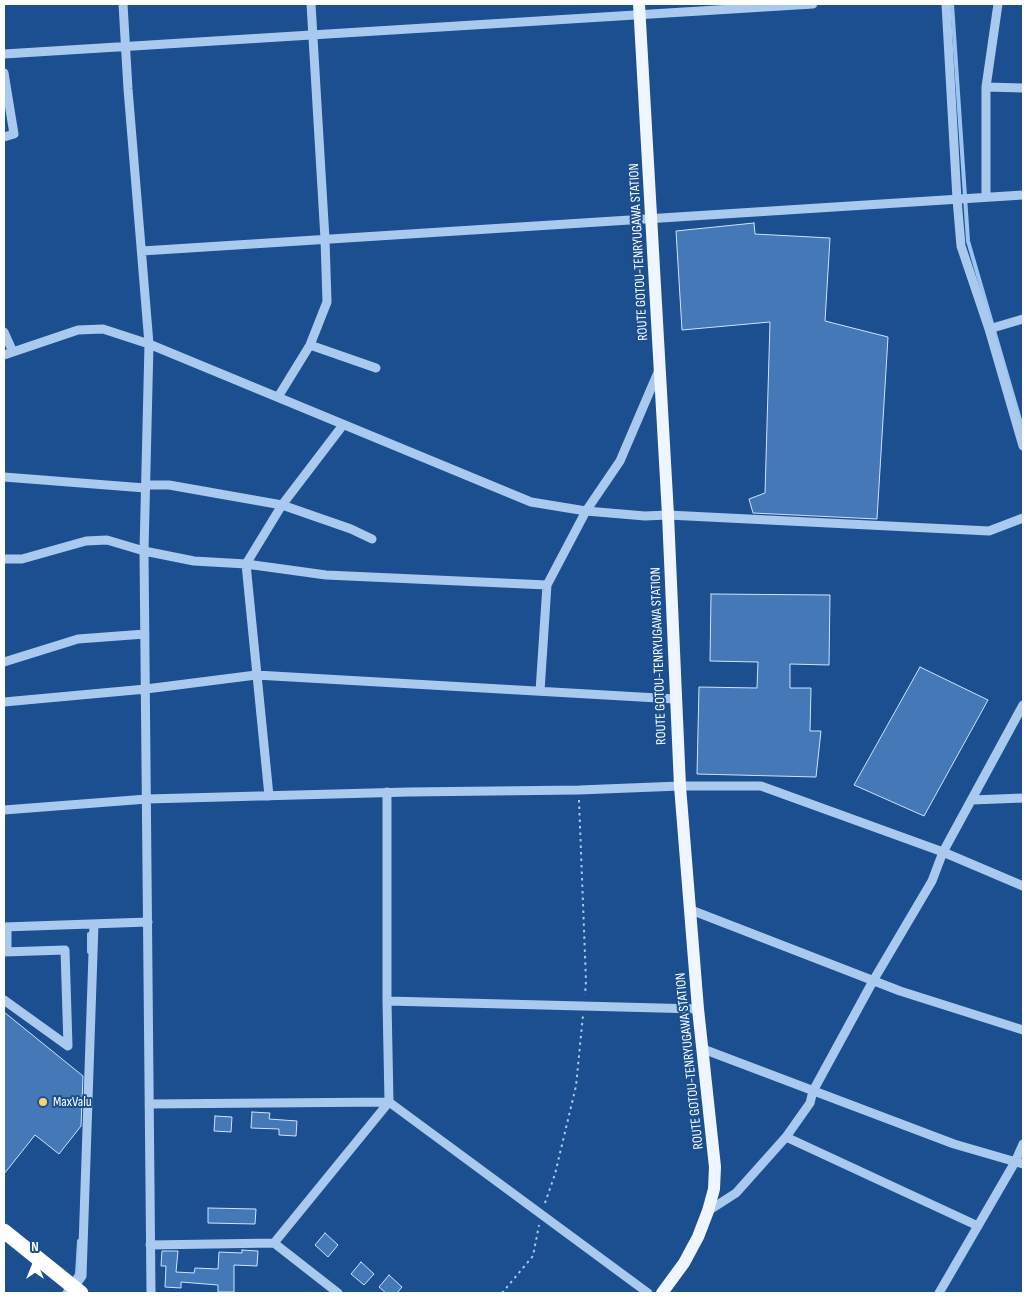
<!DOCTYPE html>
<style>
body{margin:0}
#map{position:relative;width:1027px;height:1297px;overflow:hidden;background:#1b4f8f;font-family:"Sofia Sans Condensed",sans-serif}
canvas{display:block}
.frame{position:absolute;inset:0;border:5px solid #fff;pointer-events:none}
.north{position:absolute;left:10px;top:1237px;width:50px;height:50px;-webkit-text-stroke:4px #1b4f8f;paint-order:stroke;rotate:0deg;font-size:14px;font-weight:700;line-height:20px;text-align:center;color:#fff}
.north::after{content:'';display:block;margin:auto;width:18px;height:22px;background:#fff;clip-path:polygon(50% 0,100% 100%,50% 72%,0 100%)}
</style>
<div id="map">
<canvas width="1027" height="1297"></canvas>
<div class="frame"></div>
<div class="north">N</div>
</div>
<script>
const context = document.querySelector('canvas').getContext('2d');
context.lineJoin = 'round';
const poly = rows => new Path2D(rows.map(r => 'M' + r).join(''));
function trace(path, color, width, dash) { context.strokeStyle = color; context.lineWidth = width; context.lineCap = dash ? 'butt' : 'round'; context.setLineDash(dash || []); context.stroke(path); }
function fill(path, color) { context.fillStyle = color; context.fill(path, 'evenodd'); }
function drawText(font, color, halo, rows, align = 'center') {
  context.font = font + ' "Sofia Sans Condensed",sans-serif'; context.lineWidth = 4; context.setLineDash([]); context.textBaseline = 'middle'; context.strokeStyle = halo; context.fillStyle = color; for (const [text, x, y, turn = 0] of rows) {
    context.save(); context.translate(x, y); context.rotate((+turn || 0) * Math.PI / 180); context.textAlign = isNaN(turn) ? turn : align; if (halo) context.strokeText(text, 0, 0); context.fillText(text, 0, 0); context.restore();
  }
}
trace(poly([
 [952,4,968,241,1023,430],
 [89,934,89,952],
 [73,1280,77,1274,79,1241],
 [64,1293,69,1286]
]), '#9cc4f0', 4);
const building = poly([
 [754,223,755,234,830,238,825,321,888,337,877,519,753,513,749,499,765,493,770,322,682,330,676,231,754,223],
 [711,594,830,595,829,665,790,664,790,688,811,688,810,731,821,731,816,777,697,774,699,687,757,688,758,662,710,661,711,594],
 [920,667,988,700,924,816,854,785,920,667],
 [4,1012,83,1076,81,1126,59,1154,35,1135,4,1174,4,1012],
 [252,1112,270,1113,269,1119,297,1121,296,1136,279,1135,279,1129,251,1128,252,1112],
 [215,1116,232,1117,231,1132,214,1131,215,1116],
 [208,1208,256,1209,255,1224,208,1223,208,1208],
 [325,1233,338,1245,328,1257,315,1245,325,1233],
 [242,1250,258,1251,257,1266,234,1265,234,1292,218,1292,218,1285,181,1282,181,1288,165,1287,166,1266,161,1266,162,1251,178,1251,176,1272,194,1273,195,1268,218,1269,219,1252,242,1253,242,1250],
 [361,1262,374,1274,364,1285,351,1274,361,1262],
 [389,1275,402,1287,397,1293,386,1293,379,1287,389,1275]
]);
fill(building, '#4478b7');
trace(building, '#cfe3fa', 1);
trace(poly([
 [579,800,586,981,585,995],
 [545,1203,555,1174,576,1086,583,1015],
 [502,1293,533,1256,539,1225]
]), '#a9c9ee', 2, [2.5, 4]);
trace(poly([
 [123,4,128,89,149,344,144,551,151,1293],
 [946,4,957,199,961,246,989,329,1023,446],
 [4,54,813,4],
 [4,73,14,134,4,137],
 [986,87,1023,88],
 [986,197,986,87,998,4],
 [142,251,1023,195],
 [989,329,1023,319],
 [4,332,13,352],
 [310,345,376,368],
 [4,355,78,330,103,329,149,344,531,502,586,511,645,516,668,515,989,531,1023,518],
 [278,397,310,345,327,302,325,239,311,4],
 [4,477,145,488],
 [145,485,169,485,282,505,351,529,372,539],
 [4,559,22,559,86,541,107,540,144,551,194,561,246,564,326,575,547,585],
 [4,662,78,639,145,634],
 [540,691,547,585,586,511,620,461,659,370],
 [4,702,146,689,256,675,675,699],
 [269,796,246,564,282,505,343,425],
 [972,800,1023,798],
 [4,810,147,799,409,792,579,790,680,786,761,786,943,852,1023,886],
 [691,910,900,991,1023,1030],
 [4,927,148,922],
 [7,927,7,952],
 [4,952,65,950,68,1046,4,1000],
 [387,1001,698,1009],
 [703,1049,954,1144,1023,1164],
 [149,1104,389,1102,648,1293],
 [786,1137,978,1226],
 [708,1211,736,1193,786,1137,810,1103,813,1091,873,981,932,881,943,852,1023,705],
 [274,1243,389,1102,387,1001,387,792],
 [150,1245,274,1243,338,1293],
 [74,1287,82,1276,94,924],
 [939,1293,1015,1162,1023,1144]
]), '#a9c9ee', 9);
trace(poly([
 [639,4,668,515,680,786,698,1009,715,1167,714,1189,708,1211,698,1237,684,1263,662,1293]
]), '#f0f6ff', 12);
trace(poly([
 [4,1231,81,1293]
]), '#fff', 15);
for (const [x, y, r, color] of [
 [43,1102,5,"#ffd166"]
]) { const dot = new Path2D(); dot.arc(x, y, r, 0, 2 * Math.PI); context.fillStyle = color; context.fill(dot); trace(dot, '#1b4f8f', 2); }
drawText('14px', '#fff', '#1b4f8f', [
 ["ROUTE GOTOU-TENRYUGAWA STATION",639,252,-93],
 ["ROUTE GOTOU-TENRYUGAWA STATION",659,656,-92],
 ["ROUTE GOTOU-TENRYUGAWA STATION",690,1061,-96]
]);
drawText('14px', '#fff', '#1b4f8f', [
 ["MaxValu",53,1102]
], 'left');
</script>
